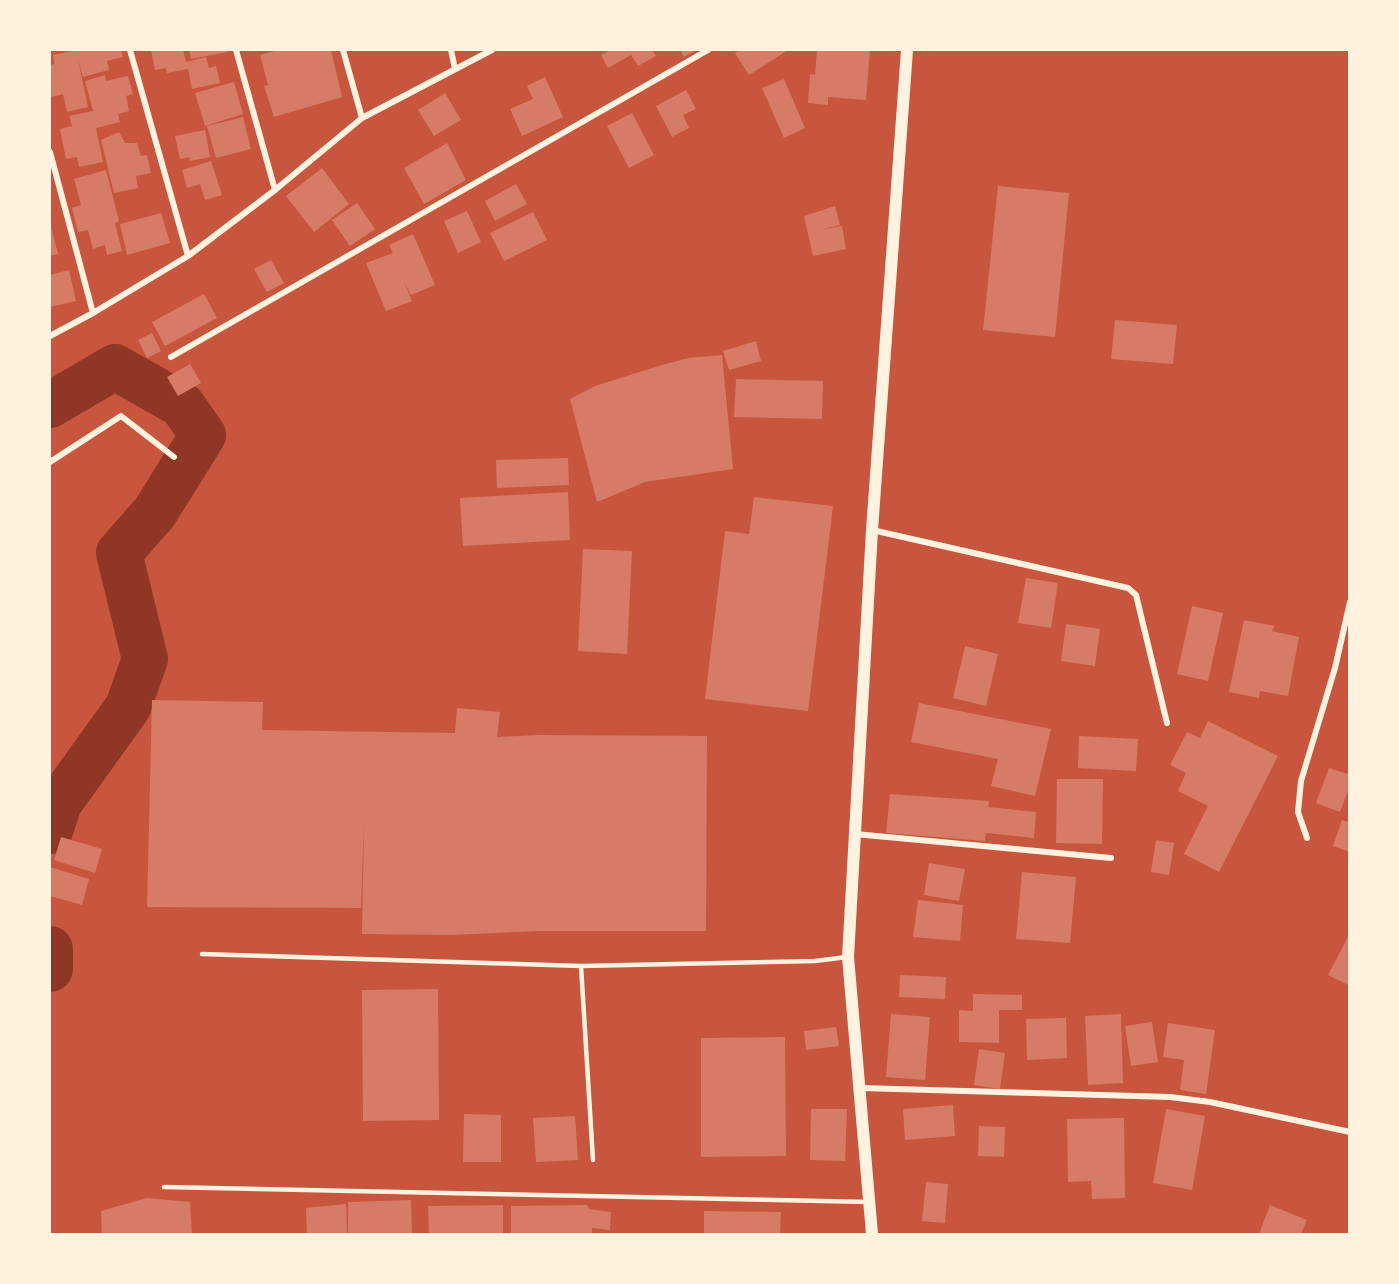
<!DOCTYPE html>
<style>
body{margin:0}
#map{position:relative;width:1399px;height:1284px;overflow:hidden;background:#c8553d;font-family:"Fira Sans Condensed",sans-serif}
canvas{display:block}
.frame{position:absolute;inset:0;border:51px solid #fff3e0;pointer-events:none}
</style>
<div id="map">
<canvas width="1399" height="1284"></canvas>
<div class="frame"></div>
</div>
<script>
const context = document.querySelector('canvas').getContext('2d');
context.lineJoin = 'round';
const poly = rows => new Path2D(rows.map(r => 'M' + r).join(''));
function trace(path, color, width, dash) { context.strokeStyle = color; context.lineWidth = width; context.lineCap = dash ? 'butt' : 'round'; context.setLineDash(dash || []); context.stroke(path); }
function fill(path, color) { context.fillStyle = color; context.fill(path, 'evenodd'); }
trace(poly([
 [50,405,115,367,182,405,203,435,155,512,119,553,145,659,128,707,59,803,50,831],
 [50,949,50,969]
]), '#8f3625', 46);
fill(poly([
 [77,50,121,50,123,57,107,61,109,70,83,77,78,59,88,107,67,112,63,94,51,97,50,65,54,64,53,55],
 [151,50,183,50,186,62,206,57,209,68,216,66,220,83,192,89,188,69,167,73,166,68,155,70],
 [189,50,227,50,227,52,191,59],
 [278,50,331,50,342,97,274,117,264,86,268,85,260,55],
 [611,50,652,50,656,56,638,66,631,55,608,68,601,55],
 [680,50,696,50,684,57],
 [740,50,788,50,749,75,735,53],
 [817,50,870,50,866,100,828,97,828,105,808,103,810,74,815,75],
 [105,75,106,81,128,76,133,94,126,96,129,111,118,114,120,122,96,128,103,162,79,167,77,157,66,159,60,129,72,126,69,116,93,111,85,81],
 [545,77,563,117,522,136,510,109,533,99,527,86],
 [784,79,805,128,784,138,762,88],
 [234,82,243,114,205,126,195,93],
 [686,90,696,109,683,115,689,128,672,137,656,106],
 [445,93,461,120,434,136,418,110],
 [632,113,654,155,629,168,607,126],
 [243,117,251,149,216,158,207,126],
 [205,130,210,157,190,161,189,157,180,159,175,136],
 [119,132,125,143,137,143,141,156,147,155,151,173,136,176,138,188,114,193,101,140],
 [447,143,466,180,424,204,404,168],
 [211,161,222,195,205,200,200,184,187,188,182,170],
 [322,168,349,204,314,232,286,196],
 [106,170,119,221,115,223,122,251,107,255,105,245,93,249,88,230,78,232,72,208,81,205,74,179],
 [516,184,527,204,495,221,485,201],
 [998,186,1069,193,1055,337,983,330],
 [357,203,375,229,350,246,332,220],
 [835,206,840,225,820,230,842,226,846,249,813,256,804,216],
 [467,211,481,242,458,253,444,221],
 [533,212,547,240,504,261,490,233],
 [161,213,170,243,127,255,120,224],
 [50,227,51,227,58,254,50,256],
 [413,234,435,285,411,295,404,282,412,301,386,311,366,263,393,253,389,245],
 [271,260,284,283,267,292,254,269],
 [69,270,76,301,50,307,50,275],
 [204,294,217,318,165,346,152,322],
 [1115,320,1177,325,1173,364,1111,359],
 [152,333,161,351,147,358,138,340],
 [756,341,761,361,729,370,723,351],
 [722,355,733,469,645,482,597,502,570,399,595,386,662,365,688,358],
 [190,364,201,383,178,396,167,377],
 [736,379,823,381,822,419,734,417],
 [568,458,569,485,497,488,496,460],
 [568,492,570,540,463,546,460,498],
 [754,497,833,506,808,711,705,699,725,531,749,534],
 [583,549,632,551,627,654,578,651],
 [1026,578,1058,583,1051,628,1018,623],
 [1192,606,1223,613,1208,681,1177,674],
 [1244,620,1275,626,1272,631,1299,637,1288,696,1260,691,1259,698,1229,692],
 [1066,624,1100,629,1095,666,1061,661],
 [965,646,998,654,986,706,953,698],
 [152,700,263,702,262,730,455,733,457,708,500,712,497,737,539,735,707,736,706,931,541,931,450,935,362,934,364,820,361,908,147,907],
 [919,703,1051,729,1035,796,991,786,998,759,911,742],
 [1208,721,1278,756,1219,872,1184,854,1208,806,1178,791,1186,773,1170,765,1187,732,1200,738],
 [1079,736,1138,739,1136,771,1078,768],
 [1329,768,1350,775,1350,786,1340,812,1316,803],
 [1057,779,1103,779,1102,844,1056,843],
 [890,794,989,801,988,807,1036,812,1034,838,986,833,985,841,886,833],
 [1342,820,1350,823,1350,852,1333,846],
 [61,837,102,849,95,873,54,860],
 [1156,840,1174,843,1169,875,1151,872],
 [929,863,965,869,959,901,924,895],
 [50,867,89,879,82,905,50,896],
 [1022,872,1076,877,1070,943,1016,939],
 [918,900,963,905,960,941,913,937],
 [1350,933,1350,986,1328,975],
 [900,975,946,977,945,999,899,997],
 [438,989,439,1120,363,1121,362,990],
 [973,994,1022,995,1022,1010,999,1010,999,1043,959,1042,959,1010,973,1011],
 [891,1014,930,1017,925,1080,886,1077],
 [1121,1014,1123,1083,1088,1085,1085,1016],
 [1066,1018,1067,1058,1027,1060,1026,1019],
 [1152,1022,1158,1062,1131,1066,1125,1026],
 [1168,1023,1215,1030,1206,1094,1180,1090,1184,1060,1163,1057],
 [836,1027,839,1046,806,1050,804,1031],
 [785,1037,786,1156,701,1157,701,1038],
 [979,1049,1005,1053,1000,1089,974,1085],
 [953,1105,955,1136,905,1140,903,1109],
 [811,1109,847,1109,845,1161,810,1160],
 [1166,1109,1205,1116,1192,1190,1153,1183],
 [464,1114,501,1115,501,1162,463,1162],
 [575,1116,578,1160,536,1162,533,1118],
 [1124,1118,1125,1198,1092,1199,1091,1181,1068,1182,1067,1119],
 [979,1126,1005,1127,1004,1157,978,1156],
 [926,1182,948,1184,945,1223,922,1221],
 [147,1198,190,1202,192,1234,102,1234,101,1211],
 [411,1200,412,1234,348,1234,348,1202],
 [346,1204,347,1234,307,1234,306,1208],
 [503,1205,503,1234,429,1234,428,1206],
 [587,1205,589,1209,611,1212,610,1230,592,1228,592,1234,511,1234,511,1206],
 [1270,1205,1307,1220,1301,1234,1259,1234],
 [704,1211,781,1212,780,1234,704,1234]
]), '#d67c66');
trace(poly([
 [202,954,581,966,815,961,847,957],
 [581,966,593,1160],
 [164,1187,869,1202]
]), '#fff3e0', 4.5);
trace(poly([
 [130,50,188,256],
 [236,50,275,190],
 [343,50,362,118],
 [451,50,455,69],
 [50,152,93,313],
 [50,336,93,313,188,256,275,190,362,118,492,50],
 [171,357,708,50],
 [50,462,121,416,174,457],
 [872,530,1128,588,1136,595,1167,723],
 [855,834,1111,858],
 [1307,838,1298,812,1301,781,1335,668,1350,602],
 [861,1088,1170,1097,1210,1102,1350,1132]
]), '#fff3e0', 6);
trace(poly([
 [872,1234,848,957,872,530,907,50]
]), '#fff3e0', 12);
</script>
